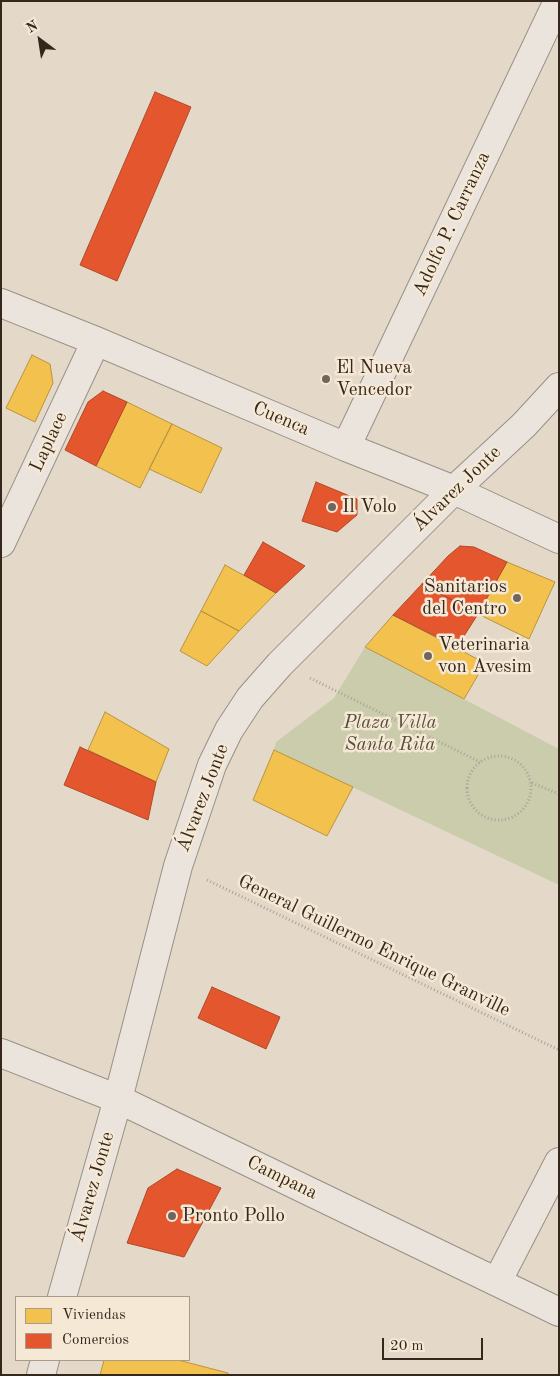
<!DOCTYPE html>
<meta charset="utf-8">
<style>
body{margin:0}
#map{position:relative;width:560px;height:1376px;overflow:hidden;background:#e4d9c9;font-family:"Old Standard TT",serif}
canvas{display:block}
.frame{position:absolute;inset:0;border:2px solid #35271c;pointer-events:none}
.legend{position:absolute;left:15px;top:1296px;width:175px;height:65px;box-sizing:border-box;background:#f5e8d5;border:1px solid #a89b8b;margin:0;padding:6px 9px;list-style:none;font-size:15px;color:#35271c}
.legend li{display:flex;align-items:center;gap:10px;height:25px}
.legend b{width:25px;border:1px solid #a89b8b}
.north{position:absolute;left:15px;top:15px;width:50px;height:50px;-webkit-text-stroke:4px #f5e8d5;paint-order:stroke;rotate:329deg;font-size:14px;font-weight:700;line-height:20px;text-align:center;color:#35271c}
.north::after{content:'';display:block;margin:auto;width:18px;height:22px;background:#35271c;clip-path:polygon(50% 0,100% 100%,50% 72%,0 100%)}
.scale{position:absolute;left:382px;top:1338px;width:101px;height:22px;box-sizing:border-box;border:2px solid #35271c;border-top:0;padding-left:6px;font-size:15px;line-height:18px;white-space:nowrap;color:#35271c;-webkit-text-stroke:4px #f5e8d5;paint-order:stroke}
</style>
<div id="map">
<canvas width="560" height="1376"></canvas>
<div class="frame"></div>
<ul class="legend">
<li><b style="height:14px;background:#f2c14e"></b>Viviendas</li>
<li><b style="height:14px;background:#e4572e"></b>Comercios</li>
</ul>
<div class="north">N</div>
<div class="scale">20 m</div>
</div>
<script>
const context = document.querySelector('canvas').getContext('2d');
context.lineJoin = 'round';
function fill(path, color) { context.fillStyle = color; context.fill(path, 'evenodd'); }
const poly = rows => new Path2D(rows.map(r => 'M' + r).join(''));
function trace(path, color, width, dash) { context.strokeStyle = color; context.lineWidth = width; context.lineCap = dash ? 'butt' : 'round'; context.setLineDash(dash || []); context.stroke(path); }
function drawText(font, color, halo, rows, align = 'center') {
  context.font = font + ' "Old Standard TT",serif'; context.lineWidth = 5; context.setLineDash([]); context.textBaseline = 'middle'; context.strokeStyle = halo; context.fillStyle = color; for (const [text, x, y, turn = 0] of rows) {
    context.save(); context.translate(x, y); context.rotate((+turn || 0) * Math.PI / 180); context.textAlign = isNaN(turn) ? turn : align; if (halo) context.strokeText(text, 0, 0); context.fillText(text, 0, 0); context.restore();
  }
}
fill(poly([
 [365,647,559,749,559,885,274,750,276,742,334,698]
]), '#caccac');
const homes = poly([
 [32,355,50,364,53,383,35,422,6,408,32,355],
 [127,402,172,424,140,488,96,466,127,402],
 [172,424,222,448,201,493,149,469,172,424],
 [507,562,555,582,529,639,478,614,507,562],
 [225,565,276,593,239,631,201,611,225,565],
 [201,611,239,631,207,666,180,651,201,611],
 [393,615,485,663,464,699,365,647,393,615],
 [105,712,169,749,156,782,88,750,105,712],
 [274,750,353,787,327,836,253,800,274,750],
 [104,1360,178,1360,228,1373,228,1375,100,1375,104,1360]
]);
fill(homes, '#f2c14e');
trace(homes, '#b9933f', 1);
const shops = poly([
 [155,92,191,107,117,281,80,265,155,92],
 [103,391,127,402,96,466,65,450,88,402,103,391],
 [316,482,357,499,357,515,337,532,302,521,316,482],
 [263,542,305,566,276,593,244,575,263,542],
 [460,546,474,547,507,562,478,614,422,584,448,556,460,546],
 [422,584,478,614,457,647,393,615,422,584],
 [80,747,156,782,148,820,64,785,80,747],
 [212,987,280,1017,266,1049,198,1018,212,987],
 [177,1169,221,1188,184,1257,127,1243,148,1188,177,1169]
]);
fill(shops, '#e4572e');
trace(shops, '#b04929', 1);
const minor = poly([
 [1,303,96,341,346,447,454,490,559,539],
 [346,447,558,1],
 [1,543,96,341],
 [1,1053,118,1099,559,1312],
 [497,1282,559,1162],
 [62,1297,118,1099,178,866,212,765,229,730,250,698,280,664,454,490,524,425,559,387],
 [41,1375,45,1360]
]);
trace(minor, '#989085', 30);
trace(poly([
 [310,678,480,762],
 '467 788a32 32 0 1 1 64 0a32 32 0 1 1-64 0Z',
 [532,783,559,794],
 [207,880,559,1050]
]), '#a9a39c', 3, [1, 2.5]);
trace(minor, '#eae4dc', 28);
for (const [x, y, r, color] of [
 [326,379,5,"#726559"],
 [332,507,5,"#726559"],
 [517,598,5,"#726559"],
 [428,656,5,"#726559"],
 [172,1216,5,"#726559"]
]) { const dot = new Path2D(); dot.arc(x, y, r, 0, 2 * Math.PI); context.fillStyle = color; context.fill(dot); trace(dot, '#f5e8d5', 2); }
drawText('19px', '#35271c', '#f5e8d5', [
 ["Adolfo P. Carranza",452,224,-65],
 ["Cuenca",281,419,23],
 ["Laplace",49,442,-65],
 ["Álvarez Jonte",457,489,-44],
 ["Álvarez Jonte",203,798,-69],
 ["General Guillermo Enrique Granville",374,946,26],
 ["Campana",282,1178,26],
 ["Álvarez Jonte",93,1187,-74]
]);
drawText('19px', '#35271c', '#f5e8d5', [
 ["El Nueva",336,368],
 ["Vencedor",336,390],
 ["Il Volo",342,507],
 ["Sanitarios",507,587,"right"],
 ["del Centro",507,609,"right"],
 ["Veterinaria",438,645],
 ["von Avesim",438,667],
 ["Pronto Pollo",182,1216]
], 'left');
drawText('italic 19px', '#554e3a', '#f5e8d5', [
 ["Plaza Villa",390,723],
 ["Santa Rita",390,745]
]);
</script>
